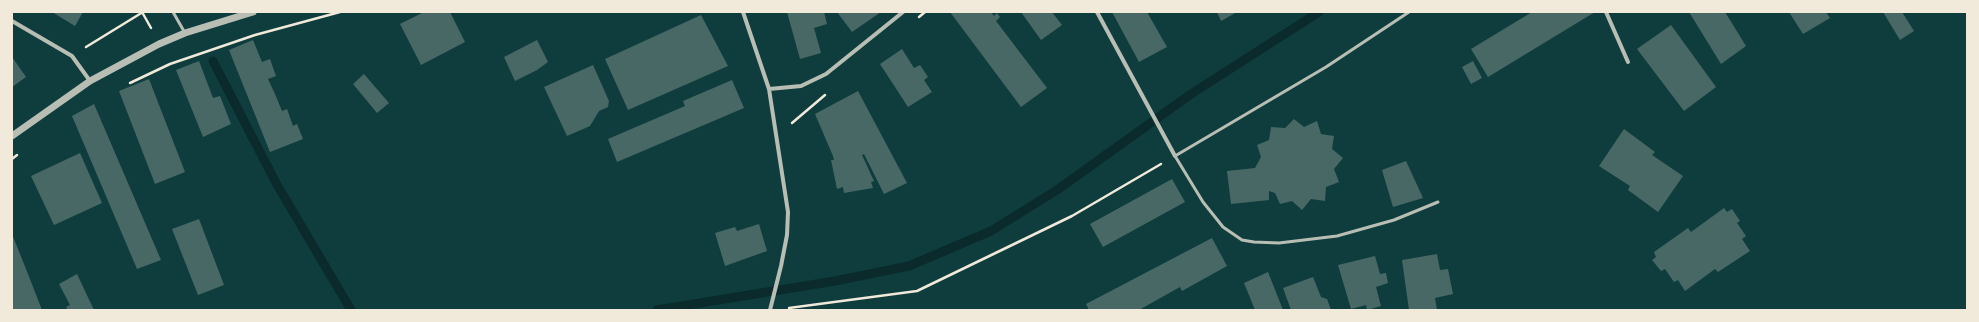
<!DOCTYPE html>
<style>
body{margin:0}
#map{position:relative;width:1979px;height:322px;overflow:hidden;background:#0f3d3e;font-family:Cabin,sans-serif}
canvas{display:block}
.frame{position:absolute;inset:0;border:13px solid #f1e9da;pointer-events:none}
</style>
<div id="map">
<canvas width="1979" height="322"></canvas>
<div class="frame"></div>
</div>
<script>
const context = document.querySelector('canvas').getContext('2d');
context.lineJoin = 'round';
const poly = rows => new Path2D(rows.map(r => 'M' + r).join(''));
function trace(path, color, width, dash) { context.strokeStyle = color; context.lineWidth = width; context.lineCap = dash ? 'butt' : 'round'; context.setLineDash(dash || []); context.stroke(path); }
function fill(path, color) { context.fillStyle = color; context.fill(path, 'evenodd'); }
trace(poly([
 [213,61,276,183,351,310],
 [657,310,835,281,909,266,991,231,1057,190,1191,94,1319,12]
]), '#0a2a2b', 9);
fill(poly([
 [52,12,83,12,75,26],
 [424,12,450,12,465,42,421,65,400,24],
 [787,12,824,12,827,24,814,28,821,53,800,59],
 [837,12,881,12,852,32],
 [950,12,991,12,994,16,997,13,1000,17,996,21,1047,88,1021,107],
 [1021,12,1052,12,1062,25,1041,40],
 [1112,12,1147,12,1167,47,1139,62],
 [1217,12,1237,12,1221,21],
 [1532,12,1595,12,1488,77,1471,49],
 [1689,12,1725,12,1746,46,1721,64],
 [1789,12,1826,12,1830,18,1803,34],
 [1883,12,1902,12,1914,31,1900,40],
 [701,15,728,66,628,110,605,59],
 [1671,25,1716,87,1684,111,1637,49],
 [253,40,262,62,270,59,276,76,268,79,275,94,282,111,287,109,293,126,297,124,303,139,270,152,229,50],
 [537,40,548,62,537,70,515,81,504,57],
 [902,49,914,68,920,65,928,77,924,80,932,92,908,107,880,64],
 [12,57,26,77,12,87],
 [199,61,213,98,220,96,231,124,203,137,176,70],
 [1473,61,1482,78,1471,84,1462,67],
 [593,65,609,101,608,107,599,111,590,126,567,136,544,87],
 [364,74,389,103,377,113,353,84],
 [149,79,185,172,155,184,119,91],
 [732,80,744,108,617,162,608,139,685,106,683,101],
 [858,91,907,183,884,194,864,154,862,155,874,181,871,182,873,188,844,193,843,187,837,189,831,160,834,160,833,156,815,114],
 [94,104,161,260,137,269,72,116],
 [1294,119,1304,127,1317,121,1321,134,1334,136,1332,149,1343,158,1334,169,1339,182,1326,187,1325,201,1311,199,1302,210,1292,201,1280,204,1275,193,1269,191,1269,200,1231,204,1227,171,1255,168,1261,157,1257,145,1269,140,1271,127,1285,128],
 [1624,129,1655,152,1652,155,1683,176,1658,212,1628,190,1630,186,1599,166],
 [80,153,102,203,54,225,31,176],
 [1406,161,1423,198,1393,207,1382,170],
 [1172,179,1185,202,1103,247,1090,224],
 [1724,208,1727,212,1732,209,1740,221,1737,223,1746,236,1742,239,1750,251,1718,272,1715,269,1685,291,1678,280,1674,282,1665,269,1661,271,1652,260,1656,257,1654,252,1688,228,1691,232],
 [199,219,224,285,198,295,172,229],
 [759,224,767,251,725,266,715,233,735,227,737,231],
 [12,234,28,274,42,310,12,310],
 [1212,238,1227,266,1182,291,1180,287,1139,310,1089,310,1086,304],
 [1437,254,1440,270,1448,269,1453,294,1435,298,1437,310,1409,310,1402,260],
 [1375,256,1380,274,1386,273,1388,283,1376,287,1381,306,1367,310,1366,305,1351,309,1338,265],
 [1268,272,1283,310,1255,310,1244,283],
 [77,274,94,310,68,310,66,307,70,305,59,284],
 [1313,277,1321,297,1327,299,1331,310,1291,310,1283,288]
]), '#486865');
trace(poly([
 [142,12,151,28],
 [919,17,925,12],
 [86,47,143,12],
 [130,83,170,64,255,35,340,12],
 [792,123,825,95],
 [12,159,17,155],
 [789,308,917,291,1072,216,1161,164]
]), '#f1e9da', 2.5);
trace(poly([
 [173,12,185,33],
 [1409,12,1326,67,1175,156,1203,202,1223,227,1242,240,1254,242,1279,243,1337,236,1394,220,1438,202]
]), '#b8beb3', 3);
trace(poly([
 [743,12,769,89,788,212,787,235,781,266,770,310],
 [1097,12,1175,156],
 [1606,12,1628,62],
 [12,21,72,56,90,81],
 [769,89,801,86,826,74,903,12]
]), '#b8beb3', 4);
trace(poly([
 [12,136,90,81,159,44,185,33,253,12]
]), '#b8beb3', 7);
</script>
